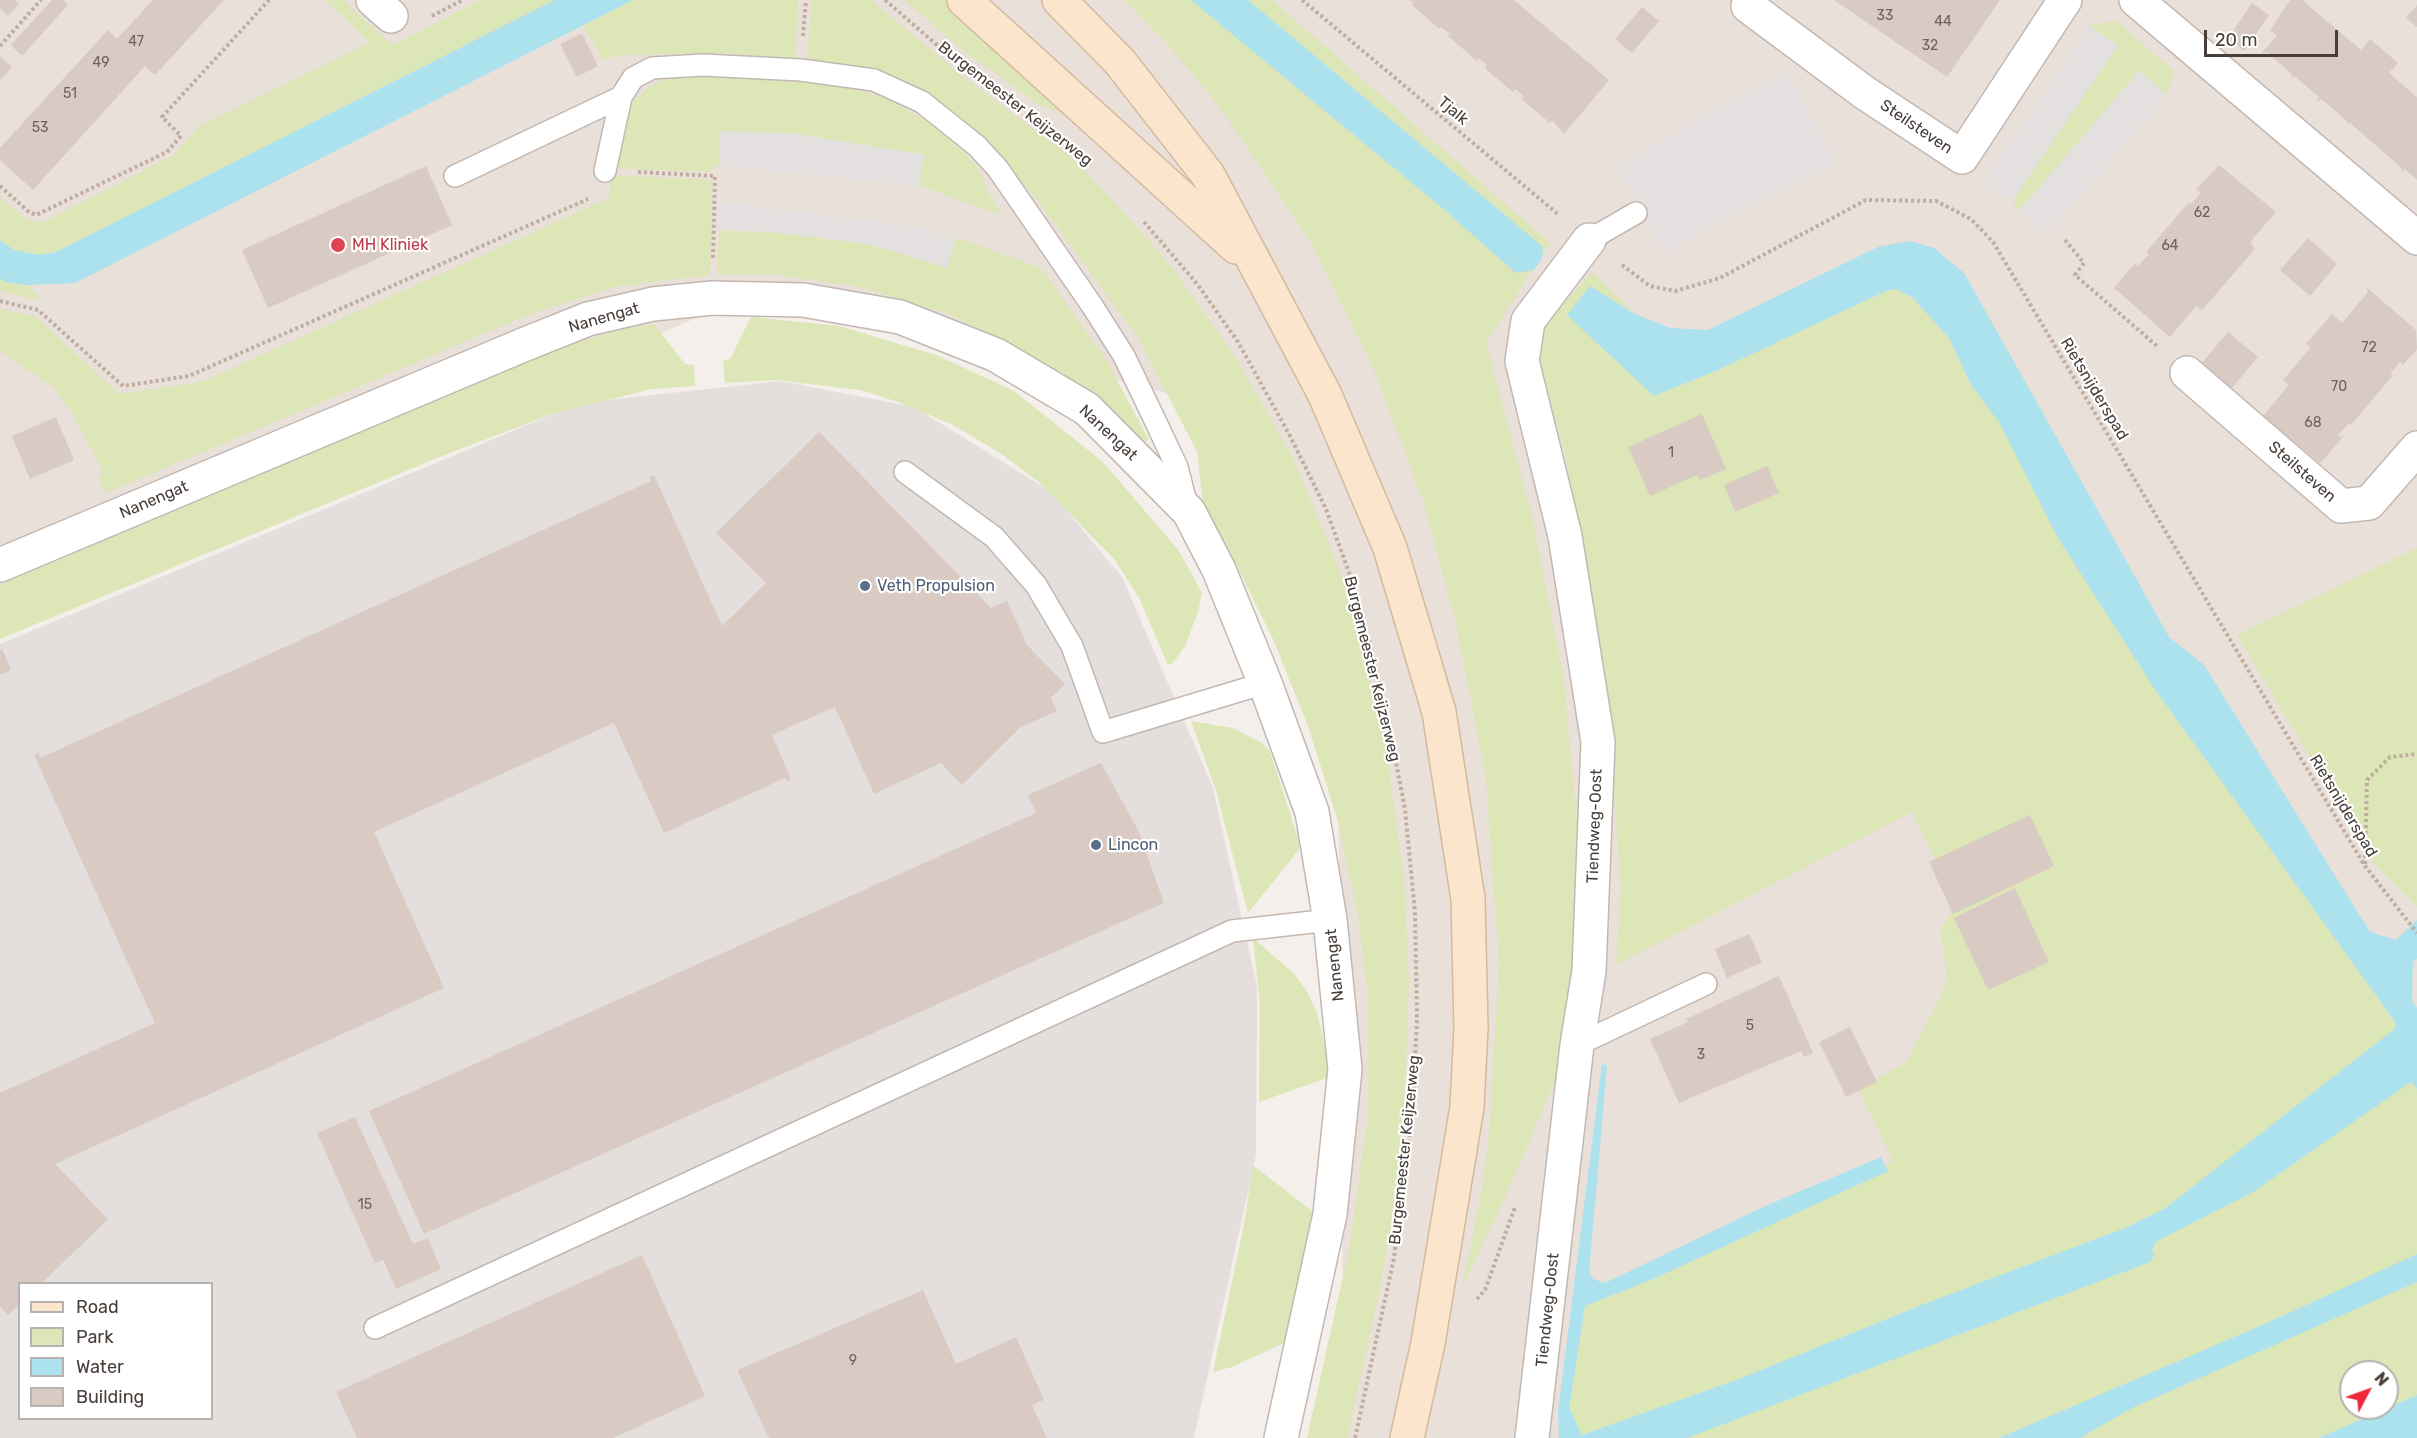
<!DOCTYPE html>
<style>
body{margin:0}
#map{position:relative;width:2417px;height:1438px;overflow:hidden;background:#f4efeb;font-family:Rubik,sans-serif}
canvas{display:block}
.legend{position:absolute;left:18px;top:1282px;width:195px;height:138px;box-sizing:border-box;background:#fff;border:2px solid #b6b2b0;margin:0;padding:8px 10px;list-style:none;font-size:18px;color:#483e39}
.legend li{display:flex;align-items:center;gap:12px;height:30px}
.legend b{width:30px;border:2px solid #b6b2b0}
.north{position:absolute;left:2339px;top:1360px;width:60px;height:60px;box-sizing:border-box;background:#fff;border:2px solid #b6b2b0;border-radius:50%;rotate:49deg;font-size:16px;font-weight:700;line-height:24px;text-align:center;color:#483e39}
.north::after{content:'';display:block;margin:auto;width:21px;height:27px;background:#ef283b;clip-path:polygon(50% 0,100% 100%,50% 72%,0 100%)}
.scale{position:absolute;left:2204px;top:30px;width:134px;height:27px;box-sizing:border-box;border:3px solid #483e39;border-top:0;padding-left:8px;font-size:18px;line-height:21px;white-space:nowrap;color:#483e39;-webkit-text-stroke:4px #fff;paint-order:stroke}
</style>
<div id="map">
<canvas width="2417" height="1438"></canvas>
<ul class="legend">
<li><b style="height:8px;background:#fce5cd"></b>Road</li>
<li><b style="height:16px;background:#dce6b6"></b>Park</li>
<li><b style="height:16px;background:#abe2ed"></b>Water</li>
<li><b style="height:16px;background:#d9cbc4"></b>Building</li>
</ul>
<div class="north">N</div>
<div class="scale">20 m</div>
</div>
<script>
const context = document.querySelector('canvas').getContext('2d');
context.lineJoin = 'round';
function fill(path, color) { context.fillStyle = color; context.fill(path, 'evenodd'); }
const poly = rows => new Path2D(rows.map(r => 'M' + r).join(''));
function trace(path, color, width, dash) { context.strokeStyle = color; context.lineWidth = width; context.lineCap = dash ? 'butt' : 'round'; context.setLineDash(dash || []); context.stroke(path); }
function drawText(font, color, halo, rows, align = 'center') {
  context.font = font + ' Rubik,sans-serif'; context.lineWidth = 4.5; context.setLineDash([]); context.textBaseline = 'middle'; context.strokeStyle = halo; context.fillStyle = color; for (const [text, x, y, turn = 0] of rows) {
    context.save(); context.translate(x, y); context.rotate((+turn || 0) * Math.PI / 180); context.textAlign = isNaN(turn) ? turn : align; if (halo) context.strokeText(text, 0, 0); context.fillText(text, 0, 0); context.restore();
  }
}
fill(poly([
 [0,0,2417,0,2417,1438,1317,1438,1343,1327,1338,755,1175,395,757,292,458,420,0,609],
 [2351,1372,2387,1372,2387,1408,2351,1408]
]), '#e8e0d9');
fill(poly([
 [780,381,914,407,1050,491,1122,577,1213,788,1257,987,1256,1155,1194,1438,0,1438,0,644,580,403],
 [20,1284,212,1284,212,1418,20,1418]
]), '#e4dfdc');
fill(poly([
 [325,0,343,0,392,45,481,0,555,0,56,252,39,255,14,250,0,240,0,197,28,221,46,221,174,155,198,127,370,42],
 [633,0,798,0,795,59,722,53,625,55,602,59,584,25],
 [812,0,871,0,966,79,1070,156,1142,232,1175,272,1236,358,1293,458,1339,569,1357,625,1386,749,1404,878,1409,983,1404,1112,1396,1196,1379,1293,1347,1438,1307,1438,1350,1245,1368,1117,1368,995,1357,909,1337,818,1308,726,1273,639,1228,548,1204,510,1197,452,1139,339,1036,198,985,142,875,72,807,60],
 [904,0,945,0,1080,120,1041,106,969,55],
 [1124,0,1191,0,1441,207,1516,273,1532,270,1486,343,1532,517,1564,681,1583,889,1568,1050,1507,1193,1462,1287,1480,1201,1490,1125,1499,963,1486,779,1456,623,1424,503,1374,370,1311,242,1218,105,1169,46],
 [1248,0,1272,0,1550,243,1543,254,1543,247],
 [2116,21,2174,71,2167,95,2139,71,2018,212,2013,200,2117,45,2089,25],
 [687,75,788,79,849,88,886,98,940,129,977,166,987,191,1003,216,918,185,925,155,796,134,721,131,720,166,712,167,712,172,611,168,619,136,631,104,646,89,659,81],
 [612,175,712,180,710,275,615,287,533,313,106,493,98,476,104,473,73,415,54,387,0,351,0,309,35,316,119,394,202,382,609,198],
 [719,230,771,232,869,244,947,267,957,238,1041,268,1108,363,1149,440,1143,442,1064,374,949,314,860,287,770,274,717,275],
 [1592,272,1635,314,1590,286,1618,360,1654,396,1718,370,1886,291,1896,289,1912,297,1949,338,1971,385,1999,422,2058,538,2154,688,2394,1020,2396,1028,2164,1209,2125,1228,1924,1304,1739,1379,1582,1436,1569,1409,1585,1306,1653,1279,1888,1171,1885,1165,1893,1161,1858,1089,1907,1062,1948,982,1940,929,1958,905,1912,812,1616,965,1621,889,1608,711,1597,628,1564,447,1540,368,1544,326],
 [0,278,5,282,28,285,43,301,0,291],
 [751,317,839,326,936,355,1014,391,1103,462,1179,551,1202,593,1198,612,1185,646,1173,663,1168,665,1139,598,1115,560,1040,483,1000,453,953,425,901,403,861,390,775,380,725,383,723,360,730,359],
 [654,324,685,364,694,365,695,386,652,389,555,413,442,456,0,639,0,585,556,350,611,332],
 [2417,548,2417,907,2373,862,2237,635],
 [1191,721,1233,728,1262,743,1270,751,1300,845,1297,852,1248,913,1216,790],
 [1253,938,1292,972,1305,988,1317,1012,1328,1059,1327,1078,1259,1102,1260,1003],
 [2411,1081,2417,1089,2417,1254,2267,1323,1999,1438,1687,1438,2150,1262,2157,1241,2253,1192],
 [1253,1165,1313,1212,1300,1277,1286,1342,1232,1367,1213,1372,1244,1225],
 [2417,1282,2417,1395,2387,1408,2387,1372,2351,1372,2351,1408,2387,1408,2319,1438,2080,1438,2132,1408]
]), '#dce6b6');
fill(poly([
 [2089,25,2118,45,2013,200,1983,181],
 [2139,71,2167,95,2046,236,2018,212],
 [1788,72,1836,163,1664,254,1616,164],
 [720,131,796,134,925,155,918,185,720,166],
 [719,202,904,225,957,238,947,268,869,244,771,232,719,230]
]), '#e3e0df');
fill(poly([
 [555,0,633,0,75,283,28,285,5,282,0,278,0,240,14,250,39,255,56,252],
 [1191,0,1248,0,1543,247,1542,259,1533,270,1516,273,1441,207],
 [1910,241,1934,248,1964,273,2169,637,2204,665,2370,932,2396,940,2417,920,2417,959,2413,961,2412,1001,2417,1008,2417,1089,2411,1082,2253,1192,2157,1241,2152,1249,2154,1255,2150,1262,1687,1438,1559,1438,1558,1412,1602,1064,1607,1066,1589,1272,1593,1279,1605,1283,1761,1208,1881,1157,1888,1171,1653,1279,1585,1306,1569,1408,1582,1435,1739,1379,1924,1304,2125,1228,2164,1209,2396,1028,2394,1020,2154,688,2058,538,1999,422,1971,385,1949,338,1912,297,1896,289,1886,291,1718,370,1654,396,1567,315,1590,286,1635,314,1670,328,1708,330,1878,247],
 [2417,1254,2417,1282,2132,1408,2080,1438,1999,1438,2267,1323],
 [2417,1395,2417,1438,2319,1438,2387,1408]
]), '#abe2ed');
fill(poly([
 [0,0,14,0,19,4,8,16,0,8],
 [52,0,63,0,68,5,22,56,11,45],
 [153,0,224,0,155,75,145,66,33,190,0,160,0,148,108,30,117,39],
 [1410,0,1514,0,1609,80,1564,134,1552,120,1550,123,1525,102,1522,99,1524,96,1515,89,1513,92,1488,71,1485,67,1487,65,1478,58,1477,61,1448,36,1450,34,1441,27,1439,29,1412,5,1413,3],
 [1834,0,2000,0,1947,77],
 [2290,0,2302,0,2361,50,2370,39,2398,63,2389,73,2417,97,2417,180,2405,169,2402,172,2402,168,2349,122,2347,125,2347,121,2321,99,2315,103,2319,97,2294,76,2291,78,2292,74,2266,52,2264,55,2262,53,2277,35,2270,30],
 [2252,3,2269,15,2244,51,2228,38],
 [2417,5,2417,27,2406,18],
 [1642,7,1659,21,1632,53,1615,39],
 [582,33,598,66,577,77,560,44],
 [0,56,12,67,0,80],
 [2219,165,2276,212,2250,242,2255,249,2202,310,2196,306,2170,337,2114,288,2135,263,2138,266,2149,254,2146,252,2189,202,2190,205,2201,193,2196,190],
 [426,166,452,225,268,308,242,250],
 [2308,238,2337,264,2310,296,2280,270],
 [2366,287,2416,330,2417,349,2403,365,2400,362,2390,374,2393,375,2351,425,2349,423,2338,435,2340,437,2345,435,2320,463,2263,416,2289,385,2283,380,2311,347,2306,344,2332,314,2342,323,2368,292],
 [2228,332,2258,357,2231,389,2198,361,2202,363],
 [1702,414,1726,469,1700,480,1697,475,1650,496,1628,447],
 [56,417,74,460,30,479,12,436],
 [819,432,991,608,1007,601,1027,645,1065,684,1051,698,1057,711,1021,727,962,785,941,763,874,794,835,707,772,735,791,779,788,782,785,778,664,833,614,723,374,832,444,988,55,1164,108,1219,41,1284,20,1284,20,1304,8,1315,0,1306,0,1093,155,1023,34,755,39,753,40,758,651,481,649,477,654,475,722,626,766,583,716,533],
 [1767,466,1779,493,1735,512,1724,485],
 [2,649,11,670,0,675,0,650],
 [1101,763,1139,832,1164,903,424,1234,369,1111,1036,813,1028,795],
 [2030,815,2054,866,1953,914,1929,862],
 [2015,888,2049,962,1988,990,1954,918],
 [1749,934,1762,962,1727,978,1715,949],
 [1779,976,1813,1053,1804,1057,1801,1051,1679,1103,1650,1039,1688,1022,1686,1019],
 [1850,1027,1877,1082,1846,1097,1819,1042],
 [355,1117,413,1244,428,1238,441,1269,396,1289,383,1260,375,1263,317,1133],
 [642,1255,705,1396,613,1438,357,1438,336,1392],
 [923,1290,956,1364,1016,1337,1044,1400,1032,1405,1047,1438,769,1438,737,1370]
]), '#d9cbc4');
const lane = poly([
 [605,171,621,97,633,78,652,68,703,65,801,70,874,80,922,102,977,146,998,169,1093,307,1124,356,1153,416,1177,467,1187,506],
 [455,176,621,97],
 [1589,240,1636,213],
 [905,472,994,537,1036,585,1072,646,1103,732,1265,683],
 [1577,1045,1706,984],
 [375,1328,1232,931,1330,920]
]);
const street = poly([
 [373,0,391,16],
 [1752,0,1748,6,1865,93,1962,157,2065,0],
 [2136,0,2417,238],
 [2187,373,2341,506,2369,503,2417,448],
 [0,565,523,345,588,319,653,304,712,298,803,300,900,317,996,355,1087,409,1189,512,1219,570,1265,683,1312,812,1330,920,1345,1069,1330,1214,1281,1438],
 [1532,1438,1577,1045,1589,971,1598,742,1565,536,1522,361,1528,321,1589,240]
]);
const secondary = poly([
 [964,0,1236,247],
 [1059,0,1120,62,1208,175,1325,395,1390,548,1439,712,1468,899,1471,1028,1467,1107,1428,1343,1407,1438]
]);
trace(lane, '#c3b8b1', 24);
trace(street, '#c3b8b1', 36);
trace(secondary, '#d5b99f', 36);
trace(poly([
 [885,0,937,45,1006,96],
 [1302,0,1559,215],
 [432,16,463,0],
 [803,36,806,0],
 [0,46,41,0],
 [638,172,715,176,713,259],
 [0,186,29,212,36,215,167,152,181,136,162,117,269,0],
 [1144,222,1198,285,1238,342,1289,434,1326,509,1359,600,1386,710,1405,809,1415,912,1417,1020,1412,1120,1394,1258,1355,1438],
 [2065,240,2084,263,2075,275,2157,346],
 [1622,265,1650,286,1675,291,1720,278,1866,200,1936,201,1971,219,1993,242,2365,866,2417,933],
 [0,301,38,310,123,386,189,376,588,199],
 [2365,864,2367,780,2390,757,2417,754],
 [1477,1299,1485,1290,1515,1207]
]), '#c1ada0', 4, [3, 3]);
trace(lane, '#fff', 21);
trace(street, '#fff', 33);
trace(secondary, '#fce5cd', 33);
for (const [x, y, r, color] of [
 [338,245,8,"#e0444e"],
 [865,586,6,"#5c6f8a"],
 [1096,845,6,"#5c6f8a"]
]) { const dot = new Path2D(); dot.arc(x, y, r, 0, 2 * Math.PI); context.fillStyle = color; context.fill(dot); trace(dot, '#fff', 2); }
drawText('14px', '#6c615c', null, [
 ["33",1885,16],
 ["44",1943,22],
 ["47",136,42],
 ["32",1930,46],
 ["49",101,63],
 ["51",70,94],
 ["53",40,128],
 ["62",2202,213],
 ["64",2170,246],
 ["72",2369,348],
 ["70",2339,387],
 ["68",2313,423],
 ["1",1671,453],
 ["5",1750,1026],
 ["3",1701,1055],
 ["15",365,1205],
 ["9",853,1361]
]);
drawText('16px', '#483e39', '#fff', [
 ["Burgemeester Keijzerweg",1015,104,38],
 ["Tjalk",1453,111,40],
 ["Steilsteven",1916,127,34],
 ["Nanengat",604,318,-16],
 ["Rietsnijderspad",2094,389,59],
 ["Nanengat",1108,433,43],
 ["Steilsteven",2302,472,41],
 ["Nanengat",154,500,-23],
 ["Burgemeester Keijzerweg",1372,669,76],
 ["Rietsnijderspad",2343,806,59],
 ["Tiendweg-Oost",1595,826,-88],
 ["Nanengat",1335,965,-96],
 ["Burgemeester Keijzerweg",1405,1150,-84],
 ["Tiendweg-Oost",1548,1310,-84]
]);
drawText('16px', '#be3a42', '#fff', [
 ["MH Kliniek",352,245]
], 'left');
drawText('16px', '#4e5e75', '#fff', [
 ["Veth Propulsion",877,586],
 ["Lincon",1108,845]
], 'left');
</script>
